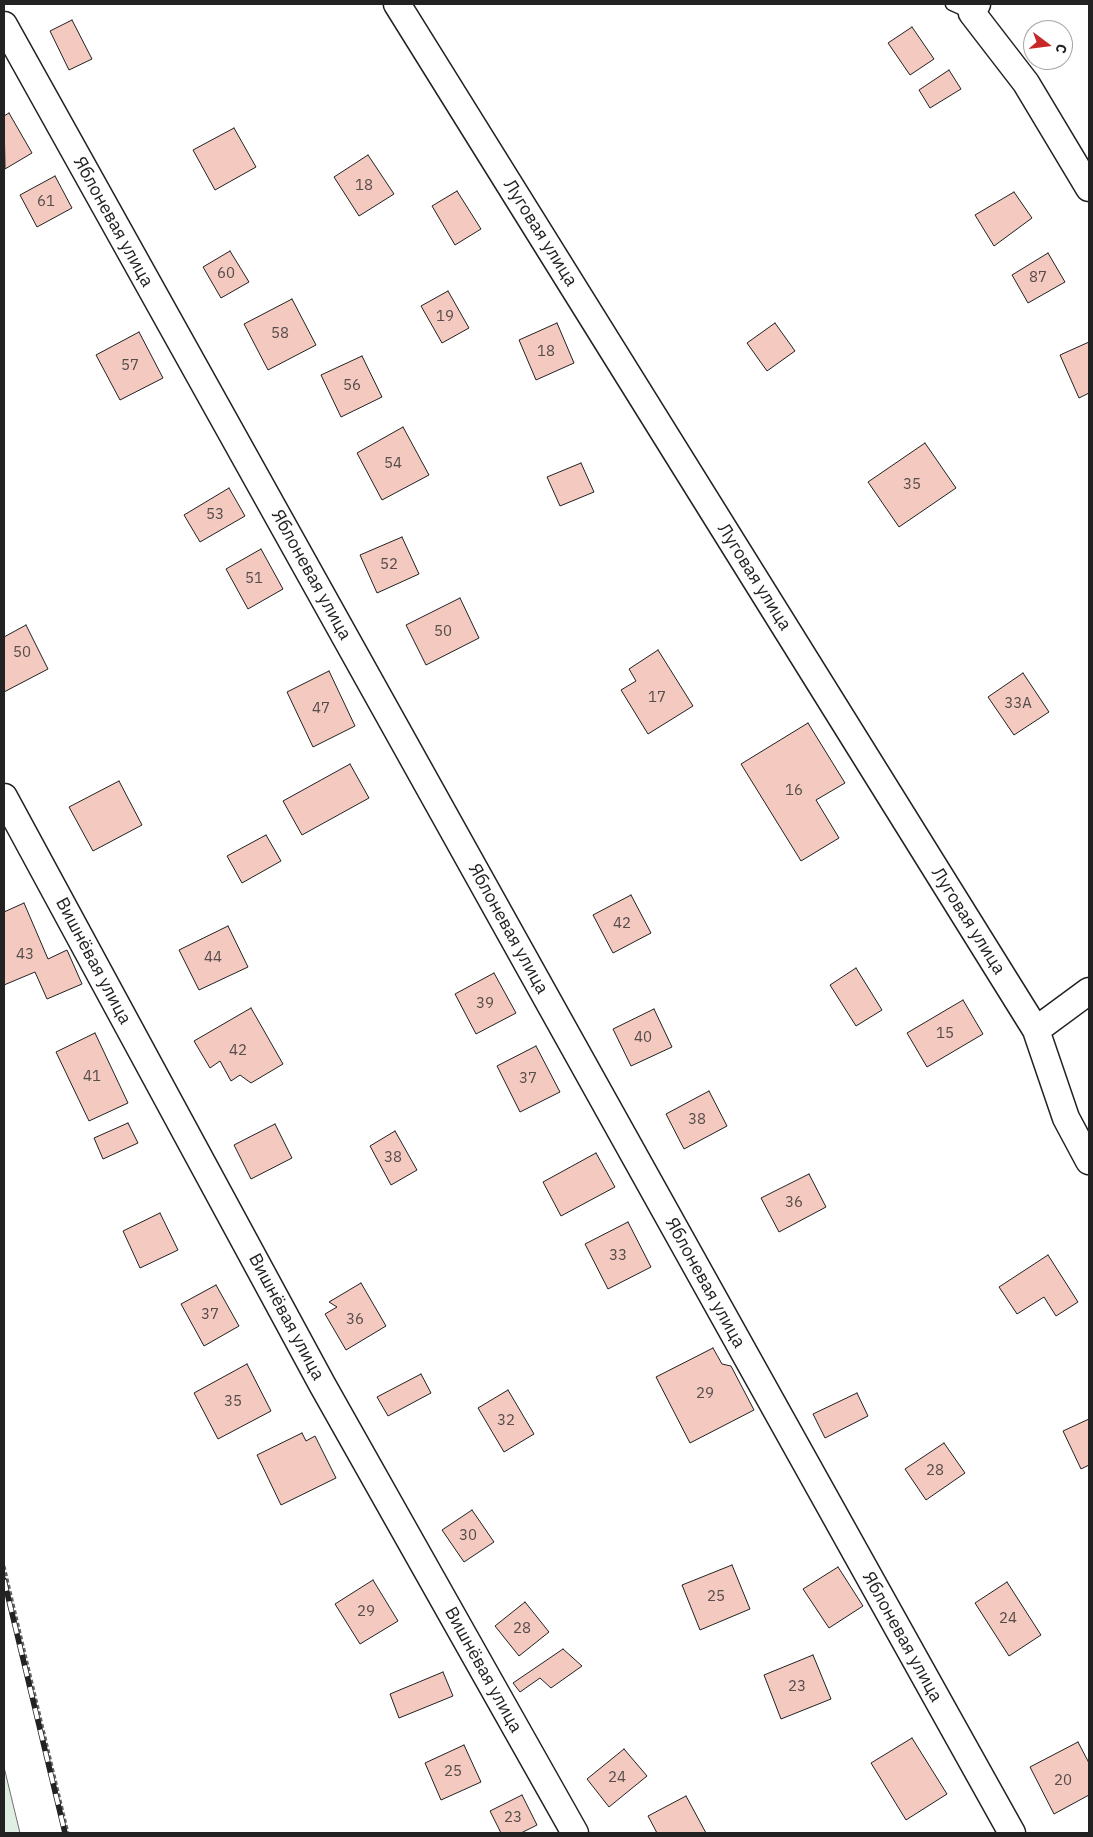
<!DOCTYPE html>
<meta charset="utf-8">
<style>
body{margin:0}
#map{position:relative;width:1093px;height:1837px;overflow:hidden;background:#fff;font-family:"IBM Plex Sans",sans-serif}
canvas{display:block}
.frame{position:absolute;inset:0;border:5px solid #222;pointer-events:none}
.north{position:absolute;left:1023px;top:20px;width:50px;height:50px;box-sizing:border-box;background:#fff;border:1px solid #a7a7a7;border-radius:50%;rotate:105deg;font-size:14px;font-weight:700;line-height:20px;text-align:center;color:#222}
.north::after{content:'';display:block;margin:auto;width:18px;height:22px;background:#c62828;clip-path:polygon(50% 0,100% 100%,50% 72%,0 100%)}
</style>
<div id="map">
<canvas width="1093" height="1837"></canvas>
<div class="frame"></div>
<div class="north">С</div>
</div>
<script>
const context = document.querySelector('canvas').getContext('2d');
context.lineJoin = 'round';
function fill(path, color) { context.fillStyle = color; context.fill(path, 'evenodd'); }
const poly = rows => new Path2D(rows.map(r => 'M' + r).join(''));
function trace(path, color, width, dash) { context.strokeStyle = color; context.lineWidth = width; context.lineCap = dash ? 'butt' : 'round'; context.setLineDash(dash || []); context.stroke(path); }
function drawText(font, color, halo, rows, align = 'center') {
  context.font = font + ' "IBM Plex Sans",sans-serif'; context.lineWidth = 4; context.setLineDash([]); context.textBaseline = 'middle'; context.strokeStyle = halo; context.fillStyle = color; for (const [text, x, y, turn = 0] of rows) {
    context.save(); context.translate(x, y); context.rotate((+turn || 0) * Math.PI / 180); context.textAlign = isNaN(turn) ? turn : align; if (halo) context.strokeText(text, 0, 0); context.fillText(text, 0, 0); context.restore();
  }
}
const green = poly([
 [4,1767,20,1833,4,1833,4,1767]
]);
fill(green, '#e0efe3');
trace(green, '#6f6f6f', 1);
const building = poly([
 [72,20,92,59,69,70,50,31,72,20],
 [912,27,934,59,910,75,888,43,912,27],
 [949,70,961,89,930,108,919,90,949,70],
 [9,113,32,153,5,169,4,116,9,113],
 [234,128,256,167,215,190,193,150,234,128],
 [368,155,394,194,359,216,334,177,368,155],
 [55,176,72,208,37,227,20,195,55,176],
 [457,191,481,229,455,245,432,206,457,191],
 [1014,192,1032,218,994,246,975,215,1014,192],
 [230,251,249,282,221,298,203,267,230,251],
 [1048,253,1065,282,1028,303,1012,275,1048,253],
 [448,291,469,328,442,343,421,306,448,291],
 [292,299,316,345,268,370,244,324,292,299],
 [557,323,574,363,536,380,519,340,557,323],
 [775,323,795,351,767,371,747,343,775,323],
 [139,332,163,378,120,400,96,355,139,332],
 [1089,342,1089,393,1079,398,1060,355,1089,342],
 [362,356,382,397,341,417,321,375,362,356],
 [403,427,429,475,382,500,357,453,403,427],
 [925,443,956,488,899,527,868,482,925,443],
 [581,463,594,492,560,506,547,477,581,463],
 [229,488,245,516,200,542,184,515,229,488],
 [402,537,419,574,377,593,360,555,402,537],
 [261,549,283,589,248,609,226,569,261,549],
 [460,598,479,638,426,665,406,625,460,598],
 [26,625,48,669,4,692,4,637,26,625],
 [658,650,693,706,648,734,621,690,636,681,629,669,658,650],
 [329,671,355,726,313,747,287,692,329,671],
 [1023,673,1049,712,1014,735,988,697,1023,673],
 [808,723,845,783,816,800,839,838,801,861,741,764,808,723],
 [350,764,369,798,302,835,283,801,350,764],
 [119,781,142,825,93,851,69,807,119,781],
 [266,835,281,861,242,883,227,856,266,835],
 [631,895,651,933,613,953,593,915,631,895],
 [24,903,48,959,67,950,82,984,47,999,35,972,4,985,4,912,24,903],
 [228,926,248,967,199,990,179,950,228,926],
 [856,968,882,1010,856,1026,830,985,856,968],
 [494,973,516,1013,476,1034,455,994,494,973],
 [963,1000,983,1034,927,1067,907,1033,963,1000],
 [251,1008,283,1064,251,1083,240,1075,231,1081,220,1061,210,1068,194,1041,251,1008],
 [654,1009,672,1047,631,1066,613,1029,654,1009],
 [95,1033,128,1103,89,1121,56,1052,95,1033],
 [536,1046,560,1092,520,1112,497,1066,536,1046],
 [709,1091,727,1126,684,1149,666,1114,709,1091],
 [128,1123,138,1143,103,1159,94,1138,128,1123],
 [275,1124,292,1158,251,1179,234,1145,275,1124],
 [395,1131,417,1170,391,1185,370,1146,395,1131],
 [596,1153,615,1187,561,1216,543,1182,596,1153],
 [809,1174,826,1207,779,1232,761,1198,809,1174],
 [160,1213,178,1250,140,1268,123,1231,160,1213],
 [628,1222,651,1267,608,1289,585,1244,628,1222],
 [1048,1255,1078,1302,1056,1316,1044,1297,1017,1314,999,1287,1048,1255],
 [361,1283,386,1326,346,1350,325,1314,337,1307,329,1302,361,1283],
 [216,1285,239,1326,204,1346,181,1304,216,1285],
 [713,1348,722,1364,731,1366,754,1410,690,1443,656,1377,713,1348],
 [247,1364,271,1411,218,1439,194,1393,247,1364],
 [421,1374,431,1393,388,1416,377,1397,421,1374],
 [508,1390,534,1434,504,1452,478,1408,508,1390],
 [857,1393,868,1416,825,1438,813,1414,857,1393],
 [1089,1419,1089,1465,1081,1469,1063,1431,1089,1419],
 [302,1433,306,1441,315,1436,336,1478,281,1505,257,1455,302,1433],
 [944,1443,965,1473,926,1500,905,1469,944,1443],
 [472,1510,494,1542,464,1562,442,1530,472,1510],
 [732,1565,750,1609,700,1630,682,1585,732,1565],
 [838,1567,863,1606,829,1628,803,1589,838,1567],
 [373,1580,398,1621,360,1644,335,1604,373,1580],
 [1007,1582,1041,1635,1009,1656,975,1603,1007,1582],
 [525,1602,549,1632,519,1656,495,1626,525,1602],
 [563,1649,582,1666,551,1688,540,1678,520,1692,513,1683,563,1649],
 [813,1655,831,1699,781,1719,764,1675,813,1655],
 [443,1672,453,1696,399,1718,390,1694,443,1672],
 [912,1738,947,1794,906,1820,871,1763,912,1738],
 [1078,1742,1089,1763,1089,1795,1054,1814,1030,1767,1078,1742],
 [464,1745,481,1782,441,1800,425,1763,464,1745],
 [624,1749,647,1776,609,1807,587,1779,624,1749],
 [522,1795,537,1825,521,1833,501,1833,490,1811,522,1795],
 [686,1796,706,1833,657,1833,648,1816,686,1796]
]);
fill(building, '#f3c9c0');
trace(building, '#222', 1);
const service = poly([
 [952,4,972,13]
]);
const minor = poly([
 [397,4,1036,1030,1066,1118,1089,1161],
 [977,4,972,13,1026,83,1089,188],
 [4,25,1012,1833],
 [4,797,323,1386,575,1833],
 [1036,1030,1089,991]
]);
trace(service, '#222', 15);
trace(minor, '#222', 29);
trace(poly([
 [4,1566,68,1833]
]), '#646464', 3, [4, 2.5]);
trace(service, '#fff', 12);
trace(minor, '#fff', 26);
const rail = poly([
 [4,1580,65,1833]
]);
trace(rail, '#222', 5.5);
trace(rail, '#fff', 4, [11]);
drawText('15px', '#564c4a', null, [
 ["18",364,186],
 ["61",46,202],
 ["60",226,274],
 ["87",1038,278],
 ["19",445,317],
 ["58",280,334],
 ["18",546,352],
 ["57",130,366],
 ["56",352,386],
 ["54",393,464],
 ["35",912,485],
 ["53",215,515],
 ["52",389,565],
 ["51",254,579],
 ["50",443,632],
 ["50",22,653],
 ["17",657,698],
 ["33А",1018,704],
 ["47",321,709],
 ["16",794,791],
 ["42",622,924],
 ["43",25,955],
 ["44",213,958],
 ["39",485,1004],
 ["15",945,1034],
 ["40",643,1038],
 ["42",238,1051],
 ["41",92,1077],
 ["37",528,1079],
 ["38",697,1120],
 ["38",393,1158],
 ["36",794,1203],
 ["33",618,1256],
 ["37",210,1315],
 ["36",355,1320],
 ["29",705,1394],
 ["35",233,1402],
 ["32",506,1421],
 ["28",935,1471],
 ["30",468,1536],
 ["25",716,1597],
 ["29",366,1612],
 ["24",1008,1619],
 ["28",522,1629],
 ["23",797,1687],
 ["25",453,1772],
 ["24",617,1778],
 ["20",1063,1781],
 ["23",513,1818]
]);
drawText('18px', '#222', '#fff', [
 ["Яблоневая улица",113,222,61],
 ["Луговая улица",540,233,58],
 ["Яблоневая улица",311,575,61],
 ["Луговая улица",754,577,58],
 ["Луговая улица",968,921,58],
 ["Яблоневая улица",508,929,61],
 ["Вишнёвая улица",93,961,62],
 ["Яблоневая улица",705,1283,61],
 ["Вишнёвая улица",286,1317,62],
 ["Яблоневая улица",902,1637,61],
 ["Вишнёвая улица",483,1670,61]
]);
</script>
